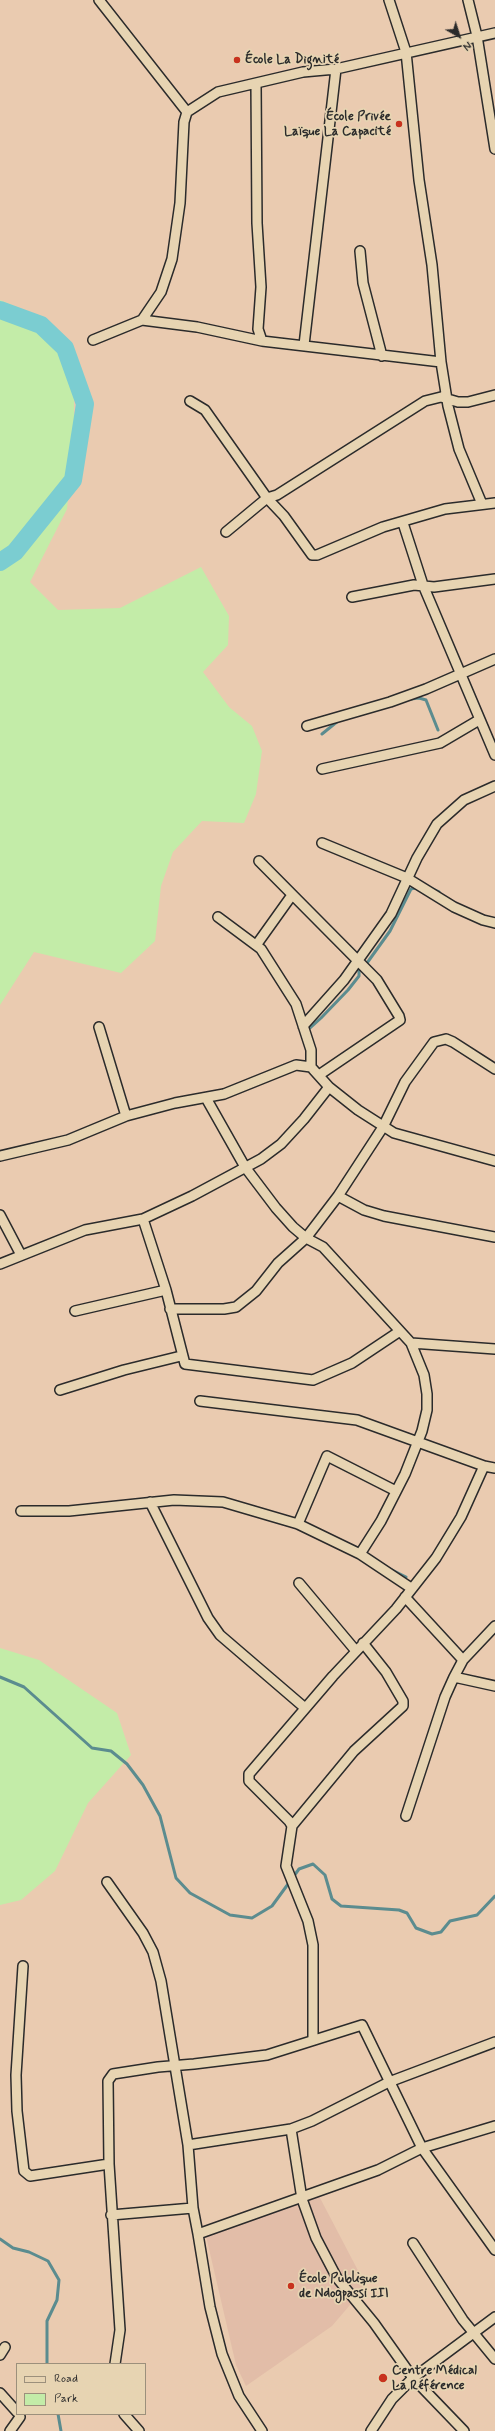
<!DOCTYPE html>
<meta charset="utf-8">
<style>
body{margin:0}
#map{position:relative;width:495px;height:2431px;overflow:hidden;background:#eacbb0;font-family:Mynerve,sans-serif}
canvas{display:block}
.legend{position:absolute;left:16px;top:2363px;width:130px;height:52px;box-sizing:border-box;background:#e7d4b2;border:1px solid #9c907c;margin:0;padding:5px 7px;list-style:none;font-size:12px;color:#2b2b2b}
.legend li{display:flex;align-items:center;gap:8px;height:20px}
.legend b{width:20px;border:1px solid #9c907c}
.north{position:absolute;left:439px;top:16px;width:40px;height:40px;-webkit-text-stroke:3px #e7d4b2;paint-order:stroke;rotate:141deg;font-size:11px;font-weight:700;line-height:16px;text-align:center;color:#2b2b2b}
.north::after{content:'';display:block;margin:auto;width:14px;height:18px;background:#2b2b2b;clip-path:polygon(50% 0,100% 100%,50% 72%,0 100%)}
</style>
<div id="map">
<canvas width="495" height="2431"></canvas>
<ul class="legend">
<li><b style="height:5px;background:#e7d4b2"></b>Road</li>
<li><b style="height:11px;background:#c3eca8"></b>Park</li>
</ul>
<div class="north">N</div>
</div>
<script>
const context = document.querySelector('canvas').getContext('2d');
context.lineJoin = 'round';
function fill(path, color) { context.fillStyle = color; context.fill(path, 'evenodd'); }
const poly = rows => new Path2D(rows.map(r => 'M' + r).join(''));
function trace(path, color, width, dash) { context.strokeStyle = color; context.lineWidth = width; context.lineCap = dash ? 'butt' : 'round'; context.setLineDash(dash || []); context.stroke(path); }
function drawText(font, color, halo, rows, align = 'center') {
  context.font = font + ' Mynerve,sans-serif'; context.lineWidth = 3.5; context.setLineDash([]); context.textBaseline = 'middle'; context.strokeStyle = halo; context.fillStyle = color; for (const [text, x, y, turn = 0] of rows) {
    context.save(); context.translate(x, y); context.rotate((+turn || 0) * Math.PI / 180); context.textAlign = isNaN(turn) ? turn : align; if (halo) context.strokeText(text, 0, 0); context.fillText(text, 0, 0); context.restore();
  }
}
fill(poly([
 [319,2196,364,2282,362,2291,332,2326,246,2386,236,2365,206,2236,280,2208]
]), '#e2bda8');
fill(poly([
 [0,300,43,318,74,371,74,442,67,509,30,582,58,610,120,608,201,567,229,616,228,645,203,672,229,707,252,726,262,751,256,794,244,823,202,821,173,852,161,886,155,941,121,973,34,952,0,1005],
 [0,1648,39,1660,117,1713,131,1755,88,1803,55,1871,21,1900,0,1905]
]), '#c3eca8');
trace(poly([
 [411,699,419,698,426,700,438,730],
 [322,734,338,721],
 [432,889,439,892],
 [364,963,367,963,390,931,411,889,415,888],
 [306,1027,310,1028,321,1018,348,990,359,976,359,965],
 [384,1566,406,1577],
 [0,1677,24,1687,92,1748,111,1751,127,1764,143,1785,160,1816,176,1878,190,1893,230,1915,252,1918,272,1906,299,1869,313,1864,325,1875,332,1899,341,1906,399,1910,407,1913,416,1928,432,1934,441,1932,450,1921,477,1915,495,1896],
 [0,2239,13,2248,29,2252,48,2261,59,2280,57,2300,47,2321,47,2364],
 [58,2414,61,2431]
]), '#5b8c8f', 3);
trace(poly([
 [0,310,41,325,65,348,85,404,73,480,15,552,0,562]
]), '#7bcdd1', 18);
const minor = poly([
 [99,0,187,112],
 [389,0,406,52,419,180,432,265,441,362,448,406,459,449,482,504],
 [468,0,477,36,495,149],
 [256,84,257,223,261,287,258,329,262,341],
 [360,251,363,283,382,356],
 [142,320,161,292,172,259,180,203,184,122,187,112,218,92,303,72,336,69,495,33],
 [93,340,142,320,197,327,262,341,441,362],
 [304,345,336,69],
 [190,401,205,410,267,498,284,516,312,555,317,555,383,527,445,509,495,503],
 [403,523,423,585,495,755],
 [226,532,267,498,277,495,425,401,441,397,458,402,468,402,495,395],
 [352,597,414,585,434,587,495,579],
 [307,726,390,702,426,689,495,659],
 [322,769,440,743,479,720],
 [322,843,407,878,454,907,483,920,495,923],
 [259,861,377,980,399,1016,400,1020,319,1075],
 [218,917,261,949,296,1004,311,1050,311,1067,329,1087,358,1110,394,1133,495,1161],
 [257,944,292,895],
 [303,1026,344,980,391,914,417,858,437,824,464,800,495,786],
 [99,1027,126,1116],
 [206,1098,245,1167,276,1208,293,1227,306,1238,323,1247,411,1343,495,1349],
 [0,1156,68,1140,126,1116,175,1103,224,1094,296,1065,311,1067],
 [338,1196,364,1210,384,1216,495,1237],
 [0,1215,21,1255],
 [143,1219,166,1290,185,1364,313,1380,352,1363,400,1331],
 [0,1264,85,1230,143,1219,192,1196,261,1159,281,1144,304,1119,329,1087],
 [170,1309,224,1309,236,1307,256,1291,278,1263,306,1238,338,1196,383,1127,405,1082,434,1042,446,1039,453,1042,495,1069],
 [75,1311,166,1290],
 [60,1390,124,1370,181,1356],
 [200,1401,357,1420,484,1466,495,1468],
 [150,1502,208,1618,220,1635,305,1708],
 [21,1511,69,1511,174,1500,223,1502,298,1524,360,1554,411,1588],
 [298,1524,327,1456,396,1491],
 [360,1554,381,1521,405,1474,422,1431,427,1410,427,1394,424,1375,411,1343],
 [299,1583,356,1651],
 [405,1597,463,1660],
 [454,1677,495,1686],
 [406,1816,445,1697,454,1677,463,1660,495,1626],
 [292,1826,354,1751,403,1706,403,1701,386,1672,363,1643],
 [107,1882,143,1933,153,1952,161,1981,188,2145,193,2208,198,2234,378,2170,422,2148,495,2126],
 [23,1966,16,2075,17,2111,24,2171,30,2176,109,2164],
 [313,2040,313,1945,308,1921,286,1866,292,1826,289,1821,249,1781,249,1774,333,1676,396,1609,436,1558,461,1517,484,1466],
 [291,2129,302,2199,316,2238,337,2278,374,2323,413,2378,464,2431],
 [188,2145,291,2129,312,2121,389,2082,495,2042],
 [111,2215,193,2208],
 [198,2234,210,2307,222,2354,239,2396,262,2431],
 [413,2243,463,2320,495,2359],
 [0,2355,5,2347],
 [115,2364,120,2330,109,2164,108,2081,113,2074,158,2067,194,2064,267,2055,362,2025,422,2148,495,2250],
 [0,2393,17,2412],
 [124,2414,139,2431],
 [10,2431,20,2417,19,2414],
 [371,2431,392,2399,413,2378,495,2317]
]);
trace(minor, '#2b2b2b', 12);
trace(minor, '#e7d4b2', 9);
for (const [x, y, r, color] of [
 [237,60,4,"#c8321e"],
 [399,124,4,"#c8321e"],
 [291,2286,4,"#c8321e"],
 [383,2378,5,"#c8321e"]
]) { const dot = new Path2D(); dot.arc(x, y, r, 0, 2 * Math.PI); context.fillStyle = color; context.fill(dot); trace(dot, '#e7d4b2', 1.5); }
drawText('bold 13px', '#2b2b2b', '#e7d4b2', [
 ["École La Dignité",245,60],
 ["École Privée",391,117,"right"],
 ["Laïque La Capacité",391,132,"right"],
 ["École Publique",299,2279],
 ["de Ndogpassi III",299,2294],
 ["Centre Médical",392,2371],
 ["La Référence",392,2386]
], 'left');
</script>
